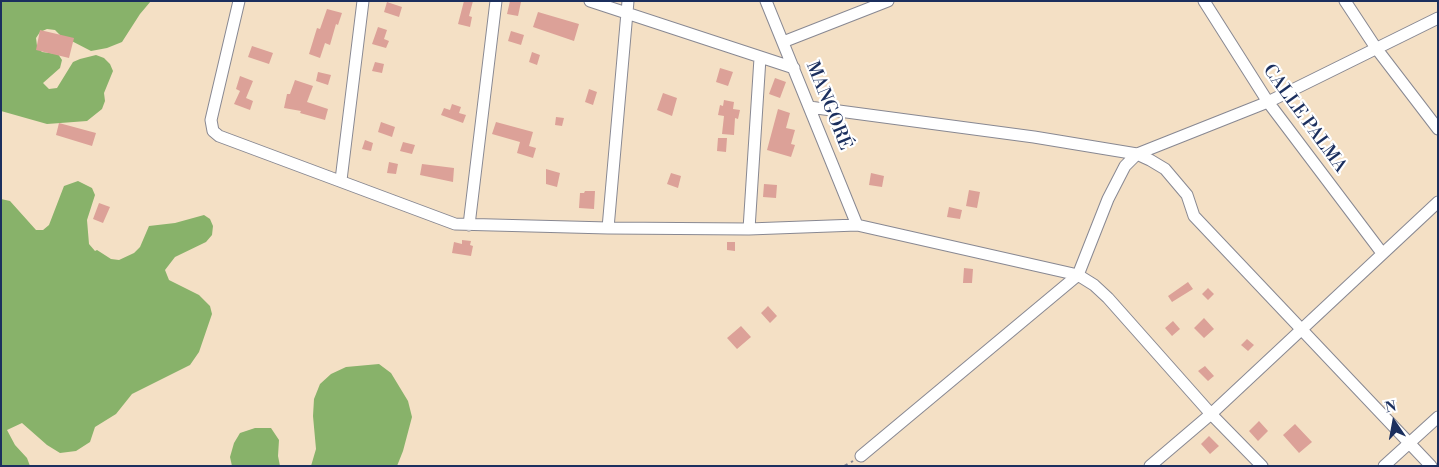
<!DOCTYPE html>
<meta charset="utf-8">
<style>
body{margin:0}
#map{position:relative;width:1439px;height:467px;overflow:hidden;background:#f4e0c5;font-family:"Libre Bodoni",serif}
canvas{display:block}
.frame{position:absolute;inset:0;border:2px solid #1b2f5e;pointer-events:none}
.north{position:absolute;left:1369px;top:397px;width:50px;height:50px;-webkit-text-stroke:4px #fff;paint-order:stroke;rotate:348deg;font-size:14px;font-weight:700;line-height:20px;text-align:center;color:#1b2f5e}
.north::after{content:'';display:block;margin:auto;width:18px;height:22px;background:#1b2f5e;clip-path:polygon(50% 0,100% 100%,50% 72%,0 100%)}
</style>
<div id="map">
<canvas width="1439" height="467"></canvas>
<div class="frame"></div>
<div class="north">N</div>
</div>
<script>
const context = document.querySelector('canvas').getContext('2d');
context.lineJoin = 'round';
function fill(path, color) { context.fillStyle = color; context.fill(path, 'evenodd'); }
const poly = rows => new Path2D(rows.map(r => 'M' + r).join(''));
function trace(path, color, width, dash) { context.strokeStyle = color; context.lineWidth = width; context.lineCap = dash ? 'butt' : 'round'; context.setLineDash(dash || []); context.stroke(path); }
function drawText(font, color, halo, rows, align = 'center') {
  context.font = font + ' "Libre Bodoni",serif'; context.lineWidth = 4.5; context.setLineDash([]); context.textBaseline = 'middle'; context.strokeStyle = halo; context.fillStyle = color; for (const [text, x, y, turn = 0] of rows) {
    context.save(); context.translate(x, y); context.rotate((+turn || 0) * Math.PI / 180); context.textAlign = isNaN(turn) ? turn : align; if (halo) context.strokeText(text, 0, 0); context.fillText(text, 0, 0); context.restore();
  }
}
fill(poly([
 [1,1,151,1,140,14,122,42,107,48,91,51,60,35,55,30,47,29,40,32,36,38,37,46,42,52,58,54,62,60,60,68,43,83,49,89,57,88,73,62,80,59,96,55,104,58,110,64,113,71,104,93,105,101,102,109,87,121,47,124,1,111],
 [78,181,92,188,95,195,87,220,89,244,95,251,97,250,111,259,119,260,134,253,140,247,149,226,175,223,204,215,210,219,213,226,212,235,206,242,175,257,165,270,169,280,199,295,210,306,212,314,199,352,190,365,132,394,116,414,95,427,90,442,76,451,60,453,47,445,22,423,7,430,15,445,27,458,30,466,1,466,1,199,10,201,36,230,43,230,49,225,64,186],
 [379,364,391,373,408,401,412,417,403,451,397,466,311,466,316,449,313,416,314,399,320,384,331,374,346,367],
 [255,428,271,428,279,440,278,456,280,466,232,466,230,457,234,443,240,433]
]), '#88b26a');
fill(poly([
 [464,1,473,1,469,16,472,17,470,27,458,24],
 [510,1,521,2,518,16,507,14],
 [387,2,402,7,399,17,384,12],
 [327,9,342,13,338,25,336,24,330,45,325,43,320,58,309,54,317,28,320,29],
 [538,12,579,24,574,41,533,27],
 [378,27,387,30,384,39,389,41,386,48,372,44],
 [40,30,74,38,69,58,36,50],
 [511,31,524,35,521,45,508,41],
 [252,46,273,53,269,64,248,57],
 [532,52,540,55,537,65,529,62],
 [375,62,384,64,382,73,372,71],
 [720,68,733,72,728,86,716,82],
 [318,72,331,75,328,85,316,81],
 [240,76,253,81,246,98,253,101,250,110,234,104,240,91,236,89],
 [775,78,786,82,780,98,769,94],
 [295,80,313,86,307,102,328,109,325,120,300,113,301,111,284,108,287,94,290,94],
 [589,89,597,92,593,105,585,102],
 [663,93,677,98,672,116,657,110],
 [724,100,734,102,733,109,740,110,738,119,735,118,734,135,722,134,724,116,718,115,720,105,723,106],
 [452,104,461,107,459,113,466,115,463,123,441,115,444,108,450,110],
 [778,109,790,113,786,128,795,130,791,144,795,145,791,157,767,150],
 [556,117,564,118,562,126,555,125],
 [381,122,395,127,392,137,378,132],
 [496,122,533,132,529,146,536,148,533,158,517,153,520,142,492,134],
 [59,123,96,133,92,146,56,135],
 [718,138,727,138,726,152,717,151],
 [365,140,373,143,371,151,362,149],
 [403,142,415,145,412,154,400,151],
 [389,162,398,164,396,174,387,173],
 [422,164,454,168,453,182,420,175],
 [546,169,560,173,557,187,546,184],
 [671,173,681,176,678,188,667,184],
 [871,173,884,176,882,187,869,185],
 [764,184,777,185,776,198,763,197],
 [969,190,980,192,977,208,966,206],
 [585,191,595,191,594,209,579,208,580,193,584,193],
 [99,203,110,207,103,223,93,219],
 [949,207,962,210,960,219,947,217],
 [462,240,471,241,470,245,473,246,471,256,452,253,454,242,462,244],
 [727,242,735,242,735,251,727,250],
 [964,268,973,269,972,283,963,283],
 [1188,282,1193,289,1172,302,1168,296],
 [1208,288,1214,294,1208,300,1202,294],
 [768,306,777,316,770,323,761,313],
 [1204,318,1214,329,1204,338,1194,328],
 [1173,321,1180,329,1172,336,1165,328],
 [741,326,751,337,737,349,727,338],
 [1247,339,1254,345,1248,351,1241,345],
 [1205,366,1214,376,1208,381,1198,371],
 [1259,421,1268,431,1258,441,1249,431],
 [1295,424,1312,442,1299,453,1283,435],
 [1209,436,1219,446,1210,454,1201,444]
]), '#dca198');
const minor = poly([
 [239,1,211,120,213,131,219,136,455,224,608,228,749,229,857,225,1078,275,1094,285,1108,298,1211,414,1438,202],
 [590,1,794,68],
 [766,1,857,225],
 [1204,1,1268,102,1382,253],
 [1345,1,1376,48,1438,129],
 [783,42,888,1],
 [809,107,1034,137,1137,154,1150,160,1165,169,1187,195,1194,216,1431,466],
 [341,180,363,1],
 [469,225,496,1],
 [608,228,628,1],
 [749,229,760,58],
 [861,456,1078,275,1108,199,1125,166,1137,154,1268,102,1438,18],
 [1150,466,1211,414,1262,466],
 [1384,466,1438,417]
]);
trace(minor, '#888892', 13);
trace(poly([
 [844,466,853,461]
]), '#888892', 2, [4, 4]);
trace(minor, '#fff', 11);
drawText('18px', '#1b2f5e', '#fff', [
 ["MANGORÉ",828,106,68],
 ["CALLE PALMA",1304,119,54]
]);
</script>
